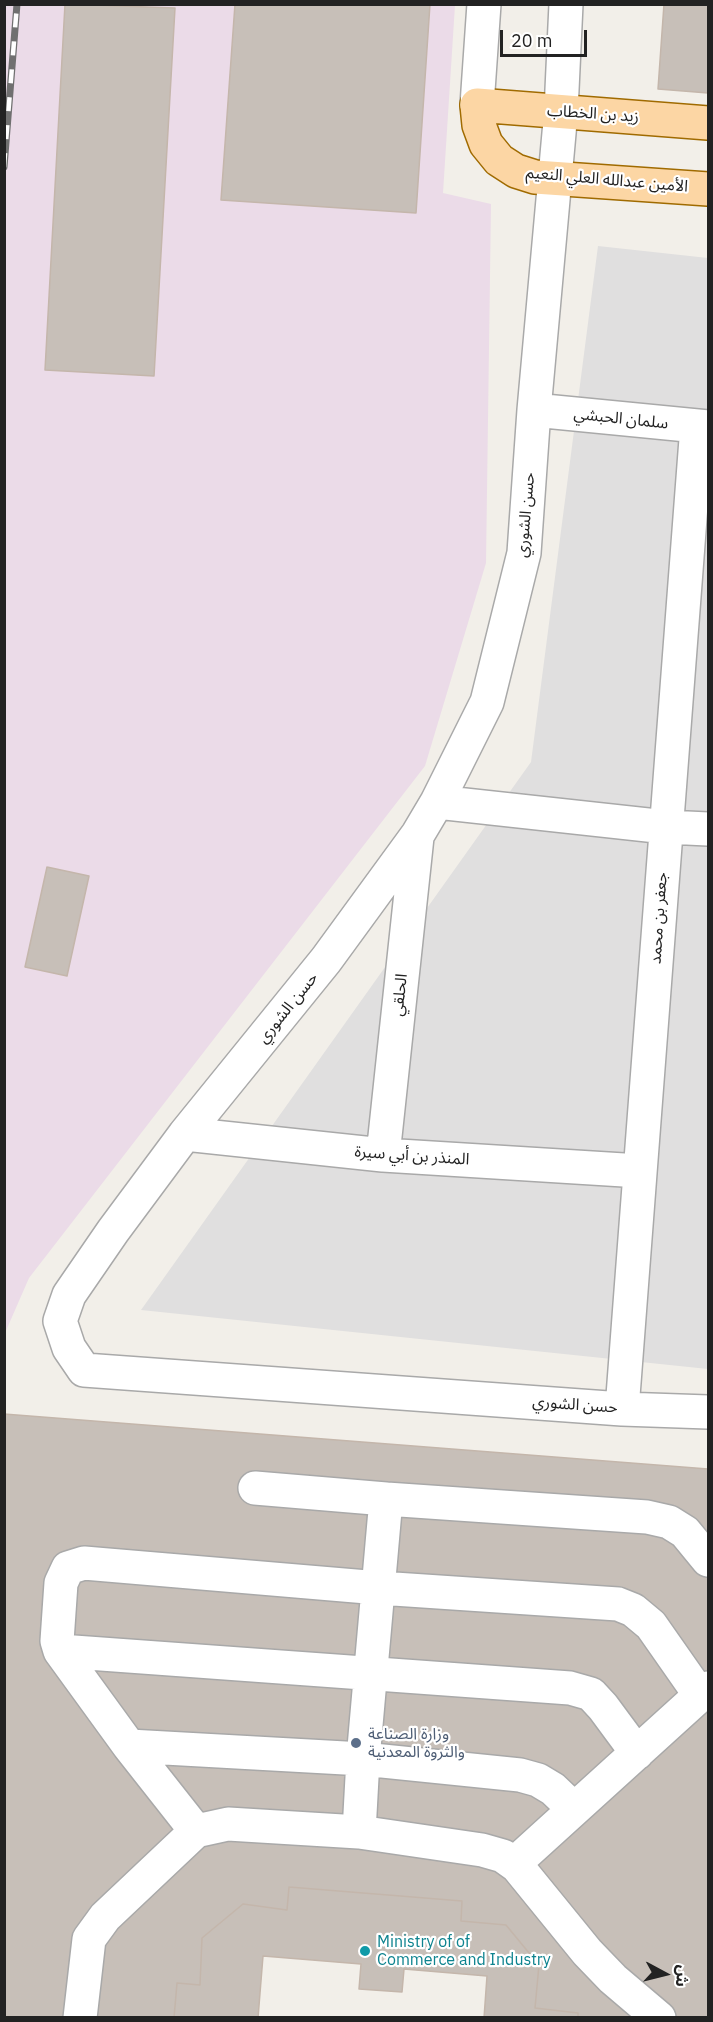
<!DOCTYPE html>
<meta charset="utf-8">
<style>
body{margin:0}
#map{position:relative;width:713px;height:2022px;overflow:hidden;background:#f2efe9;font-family:"IBM Plex Sans","Noto Sans Arabic",sans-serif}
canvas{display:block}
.frame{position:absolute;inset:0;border:6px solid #222;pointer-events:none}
.north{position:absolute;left:635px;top:1944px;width:60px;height:60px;-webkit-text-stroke:4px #fff;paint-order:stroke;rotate:97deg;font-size:16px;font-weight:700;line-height:24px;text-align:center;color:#222}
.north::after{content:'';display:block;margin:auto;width:21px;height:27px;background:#222;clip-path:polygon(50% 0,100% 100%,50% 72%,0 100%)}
.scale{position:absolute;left:500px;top:30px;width:87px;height:27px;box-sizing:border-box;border:3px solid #222;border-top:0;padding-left:8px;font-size:18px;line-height:21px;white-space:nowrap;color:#222;-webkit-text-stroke:4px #fff;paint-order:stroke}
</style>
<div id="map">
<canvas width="713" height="2022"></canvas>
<div class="frame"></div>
<div class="north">ش</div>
<div class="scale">20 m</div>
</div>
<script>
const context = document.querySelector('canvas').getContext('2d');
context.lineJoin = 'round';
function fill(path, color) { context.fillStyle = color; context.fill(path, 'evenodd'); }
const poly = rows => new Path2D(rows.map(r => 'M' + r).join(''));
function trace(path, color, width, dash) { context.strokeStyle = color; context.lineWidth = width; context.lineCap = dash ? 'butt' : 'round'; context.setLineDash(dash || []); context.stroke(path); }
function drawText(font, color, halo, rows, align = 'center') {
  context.font = font + ' "IBM Plex Sans","Noto Sans Arabic",sans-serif'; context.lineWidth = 4.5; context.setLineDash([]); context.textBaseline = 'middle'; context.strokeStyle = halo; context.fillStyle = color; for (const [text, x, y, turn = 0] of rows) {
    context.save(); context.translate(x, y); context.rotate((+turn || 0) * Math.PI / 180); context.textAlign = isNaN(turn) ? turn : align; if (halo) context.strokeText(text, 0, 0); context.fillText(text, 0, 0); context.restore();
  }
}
fill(poly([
 [598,246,708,258,708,1369,141,1310,531,762]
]), '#e0dfdf');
fill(poly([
 [5,5,455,5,443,193,491,204,486,563,425,766,29,1278,5,1333]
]), '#ebdbe8');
const building = poly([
 [65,4,175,8,154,376,45,370,65,4],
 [235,4,430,4,416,213,221,200,235,4],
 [664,4,708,4,708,93,658,89,664,4],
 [47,867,89,876,67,976,25,967,47,867],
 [4,1414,708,1469,708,2018,4,2018,4,1414],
 [289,1887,462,1901,461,1921,506,1925,539,1965,535,2008,578,2013,578,2018,484,2018,487,1976,404,1969,402,1992,359,1989,361,1964,263,1956,258,2018,174,2018,177,1983,200,1985,202,1938,243,1904,287,1910,289,1887],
 [289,1887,462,1901,461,1921,506,1925,539,1965,535,2008,578,2013,578,2018,174,2018,177,1983,200,1985,202,1938,243,1904,287,1910,289,1887]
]);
fill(building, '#c7bfb8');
trace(building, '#c4b6ab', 1.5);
const minor = poly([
 [566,4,561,111,534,410,524,553,487,702,437,802,418,834,326,960,185,1134,113,1231,69,1295,60,1321,69,1348,84,1370,622,1409,708,1412],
 [477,105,484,4],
 [534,410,708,427],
 [437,802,666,827,708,829],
 [185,1134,383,1155,640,1171],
 [383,1155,417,837],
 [622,1409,697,426],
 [255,1488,386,1499,647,1517,669,1522,685,1532,708,1560],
 [60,1651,129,1746,196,1831],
 [129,1746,363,1759,520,1775,538,1780,553,1789,574,1809],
 [637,1753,603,1707,591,1694,570,1688,60,1651,57,1641,61,1583,68,1568,84,1563,379,1588,618,1604,633,1610,651,1625,700,1695],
 [359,1832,363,1759,386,1499],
 [525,1854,708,1688],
 [80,2018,89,1939,105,1917,196,1831,228,1824,359,1832,482,1850,503,1856,517,1866,587,1952,613,1979,659,2018]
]);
const major = poly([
 [708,123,477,105,479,125,486,144,499,160,516,171,535,177,708,189]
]);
trace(minor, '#a9a9a9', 36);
trace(major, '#a06b00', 36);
trace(minor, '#fff', 33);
trace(major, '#fcd6a4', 33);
const rail = poly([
 [4,167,17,4]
]);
trace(rail, '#707070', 7);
trace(rail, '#fff', 4.5, [14]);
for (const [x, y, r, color] of [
 [356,1743,6,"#5c6f8a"],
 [365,1951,6,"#0f9aa8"]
]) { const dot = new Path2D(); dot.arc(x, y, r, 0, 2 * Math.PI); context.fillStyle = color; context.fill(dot); trace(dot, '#fff', 2); }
drawText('16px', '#222', '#fff', [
 ["زيد بن الخطاب",593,114,4],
 ["الأمين عبدالله العلي النعيم",607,180,5],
 ["سلمان الحبشي",621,419,6],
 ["حسن الشوري",526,515,-85],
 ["جعفر بن محمد",659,918,-86],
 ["الحلقي",400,995,-84],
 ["حسن الشوري",288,1008,-51],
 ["المنذر بن أبي سيرة",412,1156,4],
 ["حسن الشوري",575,1405,4]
]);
drawText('16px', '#4e5e75', '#fff', [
 ["وزارة الصناعة",368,1734],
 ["والثروة المعدنية",368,1752]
], 'left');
drawText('16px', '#0d838f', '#fff', [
 ["Ministry of of",377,1942],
 ["Commerce and Industry",377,1960]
], 'left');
</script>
